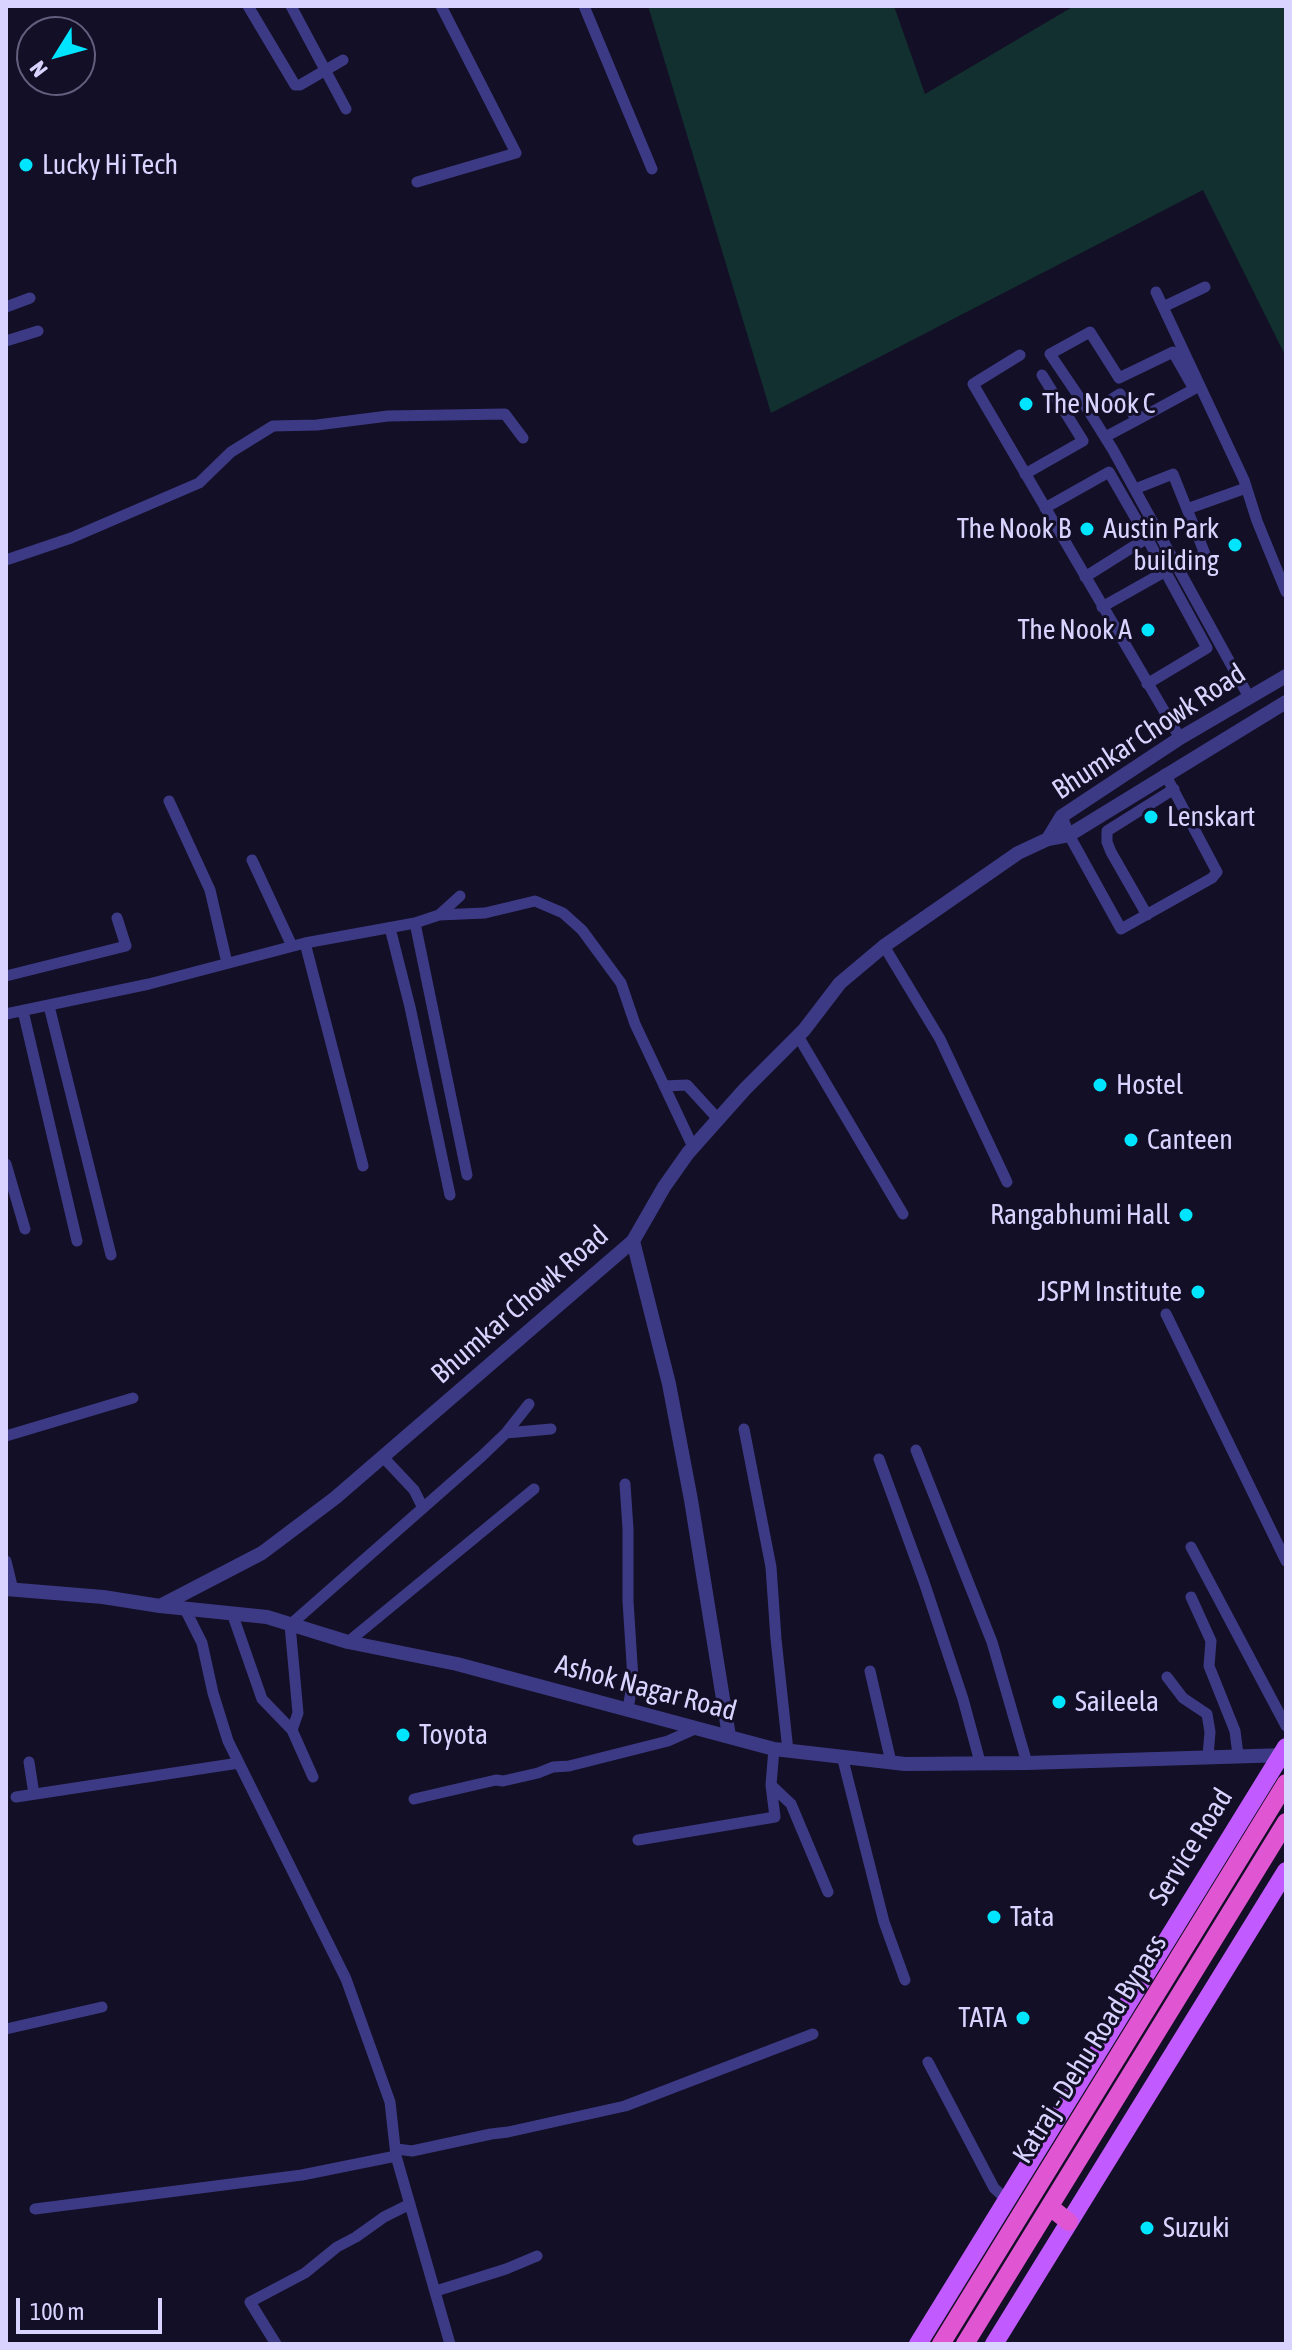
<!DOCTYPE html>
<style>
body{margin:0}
#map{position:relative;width:1292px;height:2350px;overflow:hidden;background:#130f26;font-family:"Asap Condensed",sans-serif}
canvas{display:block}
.frame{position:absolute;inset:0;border:8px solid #d9d4ff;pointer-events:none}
.north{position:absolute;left:16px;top:16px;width:80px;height:80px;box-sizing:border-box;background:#130f26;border:2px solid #625e7d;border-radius:50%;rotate:233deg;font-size:22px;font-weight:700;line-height:32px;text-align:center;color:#d9d4ff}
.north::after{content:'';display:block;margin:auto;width:28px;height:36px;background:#00e5ff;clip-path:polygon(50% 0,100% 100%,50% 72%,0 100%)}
.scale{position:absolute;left:16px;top:2298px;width:146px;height:36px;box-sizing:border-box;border:4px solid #d9d4ff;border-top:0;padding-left:10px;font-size:24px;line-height:28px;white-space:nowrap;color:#d9d4ff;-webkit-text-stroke:6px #130f26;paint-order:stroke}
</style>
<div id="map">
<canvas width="1292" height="2350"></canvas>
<div class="frame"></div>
<div class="north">N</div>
<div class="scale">100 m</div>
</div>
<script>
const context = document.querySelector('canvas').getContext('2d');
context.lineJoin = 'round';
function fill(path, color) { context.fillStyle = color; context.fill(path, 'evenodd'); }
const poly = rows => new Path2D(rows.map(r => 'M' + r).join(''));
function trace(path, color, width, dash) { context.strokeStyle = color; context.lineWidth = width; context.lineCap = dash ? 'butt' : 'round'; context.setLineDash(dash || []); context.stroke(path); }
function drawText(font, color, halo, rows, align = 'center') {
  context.font = font + ' "Asap Condensed",sans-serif'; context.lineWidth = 6; context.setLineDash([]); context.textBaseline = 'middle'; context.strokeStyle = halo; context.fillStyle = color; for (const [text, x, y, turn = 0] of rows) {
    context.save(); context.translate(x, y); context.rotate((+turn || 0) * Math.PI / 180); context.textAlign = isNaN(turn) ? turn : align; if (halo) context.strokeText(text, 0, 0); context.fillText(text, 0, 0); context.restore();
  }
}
fill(poly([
 [648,6,894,6,925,94,1074,6,1286,6,1286,357,1203,190,771,413]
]), '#12302f');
trace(poly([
 [248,6,295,85,300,85,343,60],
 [291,6,346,109],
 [584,6,652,169],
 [417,182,516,153,441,6],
 [1156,292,1244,480,1257,521,1286,592],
 [6,307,30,298],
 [1163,307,1205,287],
 [6,341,38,331],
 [1020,355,973,384,1180,738],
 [1090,413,1113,450,1249,697],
 [1105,437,1137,420,1194,389,1173,352,1119,378,1090,332,1050,354,1090,413,1120,394,1137,420],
 [1025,474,1083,441,1042,375],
 [1135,489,1173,474,1205,554,1178,567],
 [1045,508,1109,472,1147,538,1207,648,1147,684],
 [1187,509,1246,488],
 [6,560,71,538,199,483,231,452,273,426,317,425,388,416,505,414,523,438],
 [1085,577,1147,538],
 [1102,607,1166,571],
 [169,801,210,890,227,963],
 [1062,816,1069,835,1121,929,1212,878,1217,872,1165,774],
 [252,860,292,946],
 [439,915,485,913,535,901,563,913,582,930,621,983,635,1024,693,1147],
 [1147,915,1111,852,1107,842,1107,831,1174,789],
 [415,923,467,1175],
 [390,928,410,1007,450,1195],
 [305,943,363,1166],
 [884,946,940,1039,1007,1182],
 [6,976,126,946,117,918],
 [49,1006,111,1255],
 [23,1011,77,1241],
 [6,1014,149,984,305,943,415,923,439,915,460,896],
 [798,1036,903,1214],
 [664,1086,687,1085,718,1119],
 [6,1164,25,1229],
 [1166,1314,1286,1561],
 [744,1429,771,1567,776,1639,788,1751],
 [506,1433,551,1429],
 [6,1436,133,1398],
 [916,1450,992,1642,1027,1763],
 [383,1457,414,1490,423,1508],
 [879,1459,924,1582,963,1699,980,1762],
 [625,1484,628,1529,628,1601,633,1679,628,1709],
 [1191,1547,1286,1726],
 [6,1561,13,1590],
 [1191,1597,1211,1641,1209,1666,1235,1731,1238,1755],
 [185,1609,202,1643,213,1693,228,1741,346,1979,390,2102,396,2156,450,2344],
 [232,1613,262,1699,292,1730],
 [348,1642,534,1489],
 [870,1671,891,1762],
 [1167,1677,1183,1698,1207,1714,1210,1732,1208,1756],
 [774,1749,771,1785,791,1804,828,1892],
 [842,1756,884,1922,905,1980],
 [29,1762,34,1794],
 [313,1777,292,1730,298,1713,290,1625,482,1456,506,1433,529,1404],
 [16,1797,239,1763],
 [414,1799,496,1780,503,1781,538,1773,553,1767,569,1766,668,1741,697,1728],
 [638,1840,775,1817,771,1785],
 [6,2029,102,2007],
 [928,2062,994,2188,1007,2200],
 [397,2149,412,2151,491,2134,508,2132,625,2106,813,2034],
 [35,2209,302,2175,396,2156],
 [436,2291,506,2269,537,2256],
 [276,2344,250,2302,305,2273,337,2247,356,2237,384,2217,410,2204]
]), '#3d3a85', 11);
trace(poly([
 [1048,839,1062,816,1180,738,1286,676],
 [633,1241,669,1384,691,1500,729,1736],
 [6,1589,103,1597,160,1606,267,1617,348,1642,457,1664,774,1749,905,1764,1027,1763,1286,1755],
 [160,1606,262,1553,335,1498,633,1241,664,1187,688,1153,745,1089,804,1030,840,983,884,946,1018,853,1048,839,1069,835,1286,702]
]), '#3d3a85', 14);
trace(poly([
 [918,2344,1286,1747],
 [994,2344,1286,1871]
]), '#c25bff', 18);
trace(poly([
 [1050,2207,1069,2222],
 [941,2344,1286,1783],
 [965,2344,1286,1822]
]), '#e055d1', 18);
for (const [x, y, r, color] of [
 [26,165,8,"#00e5ff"],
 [1026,404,8,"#00e5ff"],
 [1087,529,8,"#00e5ff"],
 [1235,545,8,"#00e5ff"],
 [1148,630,8,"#00e5ff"],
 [1151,817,8,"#00e5ff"],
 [1100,1085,8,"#00e5ff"],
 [1131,1140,8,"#00e5ff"],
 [1186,1215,8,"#00e5ff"],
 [1198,1292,8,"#00e5ff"],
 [1059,1702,8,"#00e5ff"],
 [403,1735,8,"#00e5ff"],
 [994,1917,8,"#00e5ff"],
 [1023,2018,8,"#00e5ff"],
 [1147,2228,8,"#00e5ff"]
]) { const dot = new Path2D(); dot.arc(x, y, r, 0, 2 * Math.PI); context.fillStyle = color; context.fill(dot); trace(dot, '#130f26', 3); }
drawText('28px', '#d9d4ff', '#130f26', [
 ["Lucky Hi Tech",42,165],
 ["The Nook C",1042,404],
 ["The Nook B",1071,529,"right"],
 ["Austin Park",1219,529,"right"],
 ["building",1219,561,"right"],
 ["The Nook A",1132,630,"right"],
 ["Lenskart",1167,817],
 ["Hostel",1116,1085],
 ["Canteen",1147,1140],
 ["Rangabhumi Hall",1170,1215,"right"],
 ["JSPM Institute",1182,1292,"right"],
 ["Saileela",1075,1702],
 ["Toyota",419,1735],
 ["Tata",1010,1917],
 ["TATA",1007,2018,"right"],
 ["Suzuki",1163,2228]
], 'left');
drawText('28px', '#d9d4ff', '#130f26', [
 ["Bhumkar Chowk Road",1149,732,-33],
 ["Bhumkar Chowk Road",520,1305,-41],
 ["Ashok Nagar Road",646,1688,15],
 ["Service Road",1191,1847,-58],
 ["Katraj - Dehu Road Bypass",1090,2049,-58]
]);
</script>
